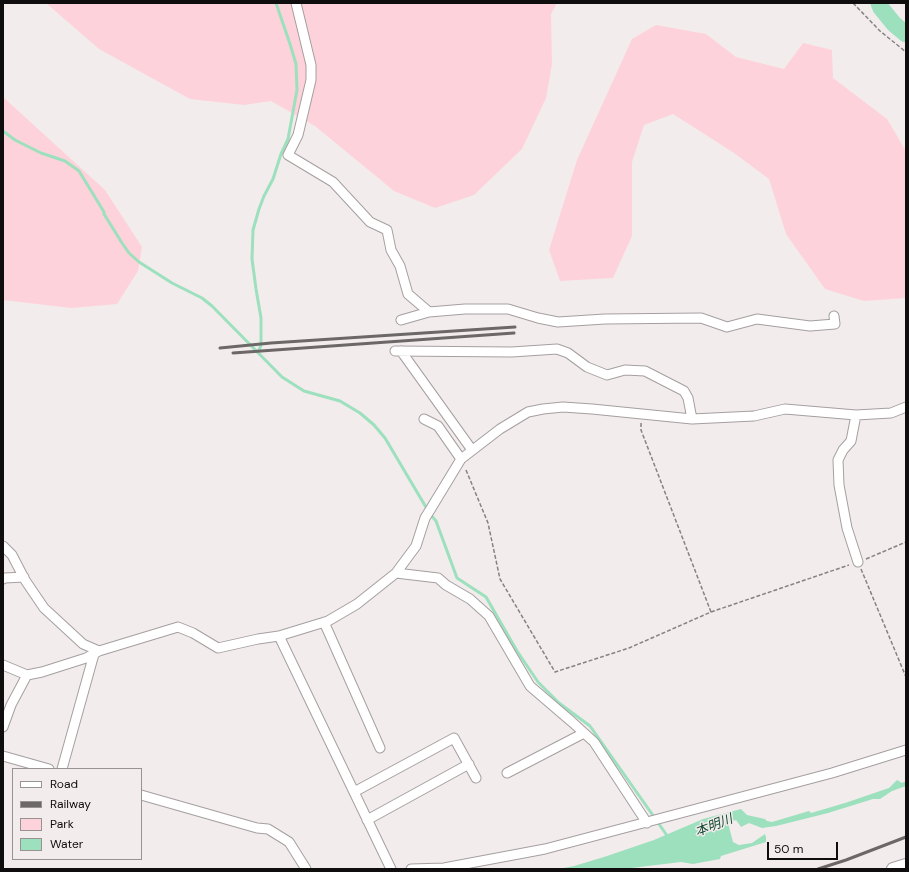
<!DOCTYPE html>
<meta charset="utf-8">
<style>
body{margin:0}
#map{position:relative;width:909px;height:872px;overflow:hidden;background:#f3eced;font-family:"DM Sans",sans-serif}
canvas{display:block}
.frame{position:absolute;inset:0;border:4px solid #0f0d0d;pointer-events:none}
.legend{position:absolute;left:12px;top:768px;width:130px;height:92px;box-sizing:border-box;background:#f3eced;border:1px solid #989393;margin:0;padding:5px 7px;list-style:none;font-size:12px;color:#0f0d0d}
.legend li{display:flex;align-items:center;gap:8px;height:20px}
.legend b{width:20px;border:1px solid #989393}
.scale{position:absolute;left:767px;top:842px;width:71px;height:18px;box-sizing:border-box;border:2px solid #0f0d0d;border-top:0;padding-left:5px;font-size:12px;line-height:14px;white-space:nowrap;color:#0f0d0d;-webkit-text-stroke:3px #f3eced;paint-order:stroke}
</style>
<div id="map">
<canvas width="909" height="872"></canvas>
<div class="frame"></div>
<ul class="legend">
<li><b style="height:5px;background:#fff"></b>Road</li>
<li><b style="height:5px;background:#6c6868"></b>Railway</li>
<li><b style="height:11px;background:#fed2db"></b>Park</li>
<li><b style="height:11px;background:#9ce0bd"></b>Water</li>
</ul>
<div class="scale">50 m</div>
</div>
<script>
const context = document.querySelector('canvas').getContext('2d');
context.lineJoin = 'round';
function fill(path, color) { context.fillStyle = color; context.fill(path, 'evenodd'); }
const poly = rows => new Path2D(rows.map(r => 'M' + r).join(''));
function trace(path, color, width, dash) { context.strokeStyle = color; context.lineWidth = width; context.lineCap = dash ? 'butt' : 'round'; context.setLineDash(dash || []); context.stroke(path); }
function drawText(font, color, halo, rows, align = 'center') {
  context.font = font + ' "DM Sans","Noto Sans JP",sans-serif'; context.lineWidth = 3; context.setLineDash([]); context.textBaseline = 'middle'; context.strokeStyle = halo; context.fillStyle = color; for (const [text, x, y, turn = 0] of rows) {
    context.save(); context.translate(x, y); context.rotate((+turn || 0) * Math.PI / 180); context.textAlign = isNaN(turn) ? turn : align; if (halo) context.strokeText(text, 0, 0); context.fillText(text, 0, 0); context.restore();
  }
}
fill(poly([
 [46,3,557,3,551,14,552,64,546,98,522,149,474,195,435,208,394,191,315,126,271,101,244,105,190,99,99,49],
 [656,25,706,34,736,57,784,69,803,43,832,50,833,78,887,119,906,151,906,298,864,301,825,289,786,234,769,179,734,153,673,114,644,125,632,162,632,236,613,278,560,281,549,250,577,160,632,39],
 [3,97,105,190,142,247,138,271,117,304,71,308,3,300]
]), '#fed2db');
fill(poly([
 [897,780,902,783,906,781,906,786,892,791,880,799,873,799,828,813,776,826,762,828,749,823,741,827,736,820,728,823,733,842,739,845,752,843,765,834,766,837,766,842,721,856,720,859,693,864,681,862,623,869,558,869,574,866,604,857,654,840,703,819,741,809,747,815,765,819,767,821,772,822,809,811,811,813,845,803,889,788]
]), '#9ce0bd');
trace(poly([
 [3,131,15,140,41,153,65,161,79,171,104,212,104,214,122,243,129,253,139,262,172,283,202,298,212,306,282,377,304,391,340,401,360,413,374,425,385,438,430,514,436,521,457,578,486,597,517,651,538,682,559,703,590,726,652,814,668,837],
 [258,353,261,345,261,318,256,289,252,259,253,230,259,209,264,196,273,179,281,154,288,139,297,90,296,64,290,44,276,3]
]), '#9ce0bd', 3);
trace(poly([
 [879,3,881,8,894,24,906,34]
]), '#9ce0bd', 17);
const street = poly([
 [296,3,311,65,311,80,298,135,288,155,333,182,370,222,387,230,391,250,400,266,408,294,429,312,465,309,508,309,538,318,558,322,605,319,701,318,727,327,757,319,810,326,835,324,834,316],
 [401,320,429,312],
 [395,351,512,352,557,349,568,353,587,367,607,375,625,370,645,371,684,391,688,398,692,419],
 [401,351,472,450],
 [856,415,851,441,843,450,838,460,839,485,847,528,858,562],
 [424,419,438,426,461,459],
 [3,546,12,555,25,580,44,608,83,644,99,651],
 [396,573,438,578,446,585,470,599,489,616,530,686,572,722,594,742,647,823],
 [3,579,5,578,24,577],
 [324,622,380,748],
 [279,636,391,869],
 [3,665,27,675,42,672,86,658,99,651,178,627,193,633,218,648,258,639,279,636,328,621,357,604,396,573,416,546,425,518,430,510,461,459,500,429,528,412,543,409,563,407,592,409,692,419,754,416,785,409,856,415,891,413,906,407],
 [3,727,11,705,27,675],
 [3,756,49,769],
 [62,769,94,654],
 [507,773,584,733],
 [354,792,454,738,476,778],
 [141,795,257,828,268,829,289,842,306,869],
 [367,820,469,764],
 [411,869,444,868,545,849,832,773,906,750]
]);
const secondary = poly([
 [893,869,906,865]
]);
trace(street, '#a59fa0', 11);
trace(secondary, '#a59fa0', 14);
trace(poly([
 [853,3,880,31,906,52],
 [641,423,641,430,711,612],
 [466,470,488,523,500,579,555,672,629,648,711,612,849,565],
 [866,559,906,542],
 [861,569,906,677]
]), '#868282', 1.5, [4, 2]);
trace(street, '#fff', 9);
trace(secondary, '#fff', 12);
trace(poly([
 [220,348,271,343,515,327],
 [233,353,514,333],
 [818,869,846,860,906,837]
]), '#6c6868', 3);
drawText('italic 13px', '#164b34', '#f3eced', [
 ["本明川",714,826,-21]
]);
</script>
